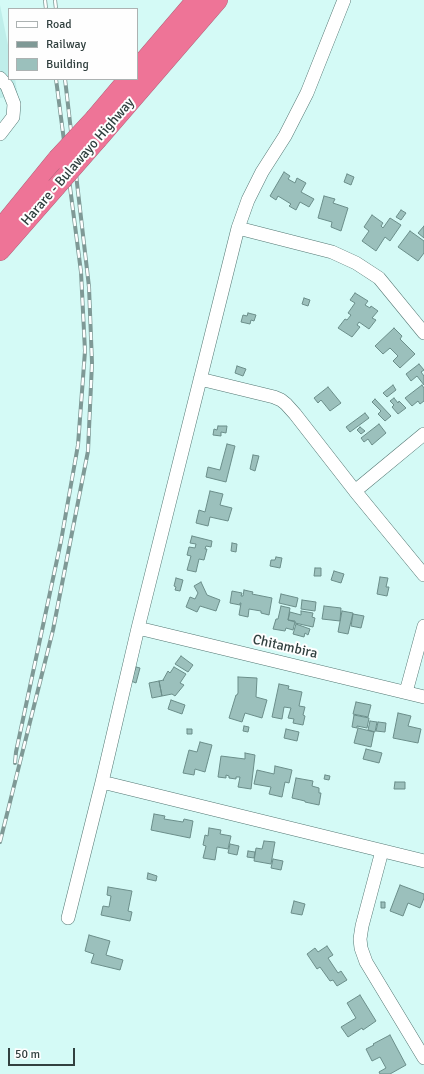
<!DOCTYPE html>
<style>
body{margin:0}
#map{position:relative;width:424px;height:1074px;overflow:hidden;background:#d4faf6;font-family:Signika,sans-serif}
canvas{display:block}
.legend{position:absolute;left:8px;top:8px;width:130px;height:72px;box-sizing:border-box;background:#fefefe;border:1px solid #acb2b2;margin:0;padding:5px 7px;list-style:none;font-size:12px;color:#31403f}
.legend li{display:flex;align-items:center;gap:8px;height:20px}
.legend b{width:20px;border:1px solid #acb2b2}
.scale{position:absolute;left:8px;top:1048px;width:67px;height:18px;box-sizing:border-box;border:2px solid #31403f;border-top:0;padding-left:5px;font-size:12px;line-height:14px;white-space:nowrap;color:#31403f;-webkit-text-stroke:3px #fefefe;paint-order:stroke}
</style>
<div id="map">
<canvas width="424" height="1074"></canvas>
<ul class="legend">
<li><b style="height:5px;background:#fff"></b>Road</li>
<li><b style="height:5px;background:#7f9996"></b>Railway</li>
<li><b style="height:11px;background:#9bc0bc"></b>Building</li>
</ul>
<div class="scale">50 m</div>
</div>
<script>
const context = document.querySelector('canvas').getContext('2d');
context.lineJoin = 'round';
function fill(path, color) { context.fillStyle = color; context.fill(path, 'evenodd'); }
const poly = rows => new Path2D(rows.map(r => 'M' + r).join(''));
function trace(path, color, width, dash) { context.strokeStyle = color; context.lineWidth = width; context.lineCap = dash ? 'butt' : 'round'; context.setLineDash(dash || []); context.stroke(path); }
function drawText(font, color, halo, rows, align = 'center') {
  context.font = font + ' Signika,sans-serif'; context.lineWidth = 4; context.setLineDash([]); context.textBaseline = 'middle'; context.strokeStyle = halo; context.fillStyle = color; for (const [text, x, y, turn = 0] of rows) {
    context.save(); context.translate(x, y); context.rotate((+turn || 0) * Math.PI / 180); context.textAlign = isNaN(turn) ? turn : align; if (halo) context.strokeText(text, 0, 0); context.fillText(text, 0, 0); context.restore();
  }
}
fill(poly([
 [0,5,9,50,9,79,15,79,18,96,0,98]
]), '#bfeeea');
const building = poly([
 [284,172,290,176,288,179,295,183,297,178,306,183,301,192,314,199,309,207,300,202,296,210,289,206,291,204,278,196,276,200,270,196,284,172],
 [347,174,354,177,351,185,344,182,347,174],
 [324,196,335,199,333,203,348,208,341,231,331,227,332,222,318,218,324,196],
 [401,210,406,213,401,220,396,217,401,210],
 [372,215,383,223,381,226,383,228,390,218,401,225,390,241,385,237,376,251,362,241,369,231,364,227,372,215],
 [424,226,424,238,418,233,424,226],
 [410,231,424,241,424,253,418,261,398,247,410,231],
 [355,293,368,301,365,305,370,308,371,306,378,311,372,318,376,320,369,329,359,322,357,325,360,327,352,337,338,328,345,319,347,320,351,315,348,313,355,303,350,300,355,293],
 [304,298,310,300,308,306,302,304,304,298],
 [248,313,256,315,254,321,251,320,250,324,241,322,243,315,247,316,248,313],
 [394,328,402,336,400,339,415,354,400,368,393,361,398,356,390,348,383,354,375,346,394,328],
 [419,364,424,370,421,372,424,376,424,385,417,376,411,381,406,374,419,364],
 [237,366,246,369,243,376,235,373,237,366],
 [393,385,396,390,387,397,383,393,393,385],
 [422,385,424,388,424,401,420,404,418,401,412,406,405,398,422,385],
 [328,387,341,403,330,411,321,400,318,403,314,398,328,387],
 [394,398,398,403,399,401,406,408,398,414,392,407,394,405,390,401,394,398],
 [375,399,391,416,385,421,378,414,381,411,372,402,375,399],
 [365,413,369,418,350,432,346,427,365,413],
 [379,424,386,433,372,445,368,439,364,442,361,438,379,424],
 [218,426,227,426,226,433,221,432,221,436,213,435,214,429,217,430,218,426],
 [360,427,365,431,361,434,357,430,360,427],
 [227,444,235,446,226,482,206,477,208,467,220,470,227,444],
 [253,455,259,456,255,471,250,469,253,455],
 [210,491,223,494,220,505,232,508,228,521,210,517,208,526,196,523,199,510,205,512,210,491],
 [192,536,212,541,211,547,206,546,205,549,207,549,204,560,199,559,196,572,187,570,191,556,187,555,189,547,195,548,196,544,190,543,192,536],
 [232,543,237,544,236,552,231,551,232,543],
 [276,557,282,558,280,568,270,566,271,560,275,560,276,557],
 [315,568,321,568,321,576,314,576,315,568],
 [334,571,344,574,341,583,331,580,334,571],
 [380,577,388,578,386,587,389,587,387,596,377,594,380,577],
 [176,578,183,580,180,591,175,590,176,587,174,586,176,578],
 [201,582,207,595,220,600,216,611,200,606,197,612,186,607,190,597,195,599,198,593,194,586,201,582],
 [244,590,253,592,252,594,272,598,269,615,261,613,261,611,249,609,248,617,239,615,241,603,240,603,240,605,230,603,232,591,242,593,241,596,243,596,244,590],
 [281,594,298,598,296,607,279,603,281,594],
 [302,600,316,602,315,611,301,609,302,600],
 [281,606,290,608,288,620,295,622,293,630,286,628,285,631,273,629,276,619,278,619,281,606],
 [324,606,341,608,340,621,322,619,324,606],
 [301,611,313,613,312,617,315,618,313,627,295,623,295,621,288,620,290,612,301,615,301,611],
 [342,611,353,613,348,634,338,632,342,611],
 [353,614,364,616,361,628,351,626,353,614],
 [296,624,310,629,308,635,305,633,304,637,293,634,296,624],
 [181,656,193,665,188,672,175,664,181,656],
 [136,667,140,668,136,683,131,681,136,667],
 [174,667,186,674,180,683,184,685,175,696,172,694,162,696,159,681,164,680,163,680,168,671,170,673,174,667],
 [238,677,257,678,256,697,267,700,262,718,245,713,242,722,229,718,236,695,237,695,238,693,238,677],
 [159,681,162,696,152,698,149,683,159,681],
 [279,684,289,686,288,689,302,692,299,706,305,707,303,715,305,716,303,725,293,723,294,719,288,718,291,708,284,707,282,719,272,717,279,684],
 [171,700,185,705,182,714,168,709,171,700],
 [356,702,371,705,368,717,353,714,356,702],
 [398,713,411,716,408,726,421,729,418,743,393,738,398,713],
 [354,715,369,718,367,728,357,726,357,728,352,727,354,715],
 [370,721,377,722,375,732,368,730,370,721],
 [378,722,386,723,385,732,376,731,378,722],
 [244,726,249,727,248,732,243,731,244,726],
 [358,728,374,732,371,747,354,743,358,728],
 [187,729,192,729,192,734,187,734,187,729],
 [286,729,299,732,297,741,284,738,286,729],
 [200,742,212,745,205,772,195,769,194,775,183,773,189,750,197,752,200,742],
 [366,749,382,753,379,763,363,759,366,749],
 [245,753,255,755,251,789,238,787,240,777,236,777,236,779,229,778,229,776,226,775,226,778,218,777,221,756,245,759,245,753],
 [275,766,292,770,289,783,285,782,282,797,269,794,271,787,254,784,257,770,274,774,275,766],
 [325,775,330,776,329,780,324,779,325,775],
 [296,778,313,781,312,786,319,788,319,793,321,793,319,805,305,802,305,801,292,798,296,778],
 [395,782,405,782,405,789,394,789,395,782],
 [154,814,165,816,164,819,183,822,184,819,193,821,190,838,151,830,154,814],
 [209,828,221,830,220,834,231,836,228,849,217,847,215,860,203,858,206,846,203,845,205,835,208,836,209,828],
 [264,841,275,842,271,864,254,861,256,848,262,849,264,841],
 [230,844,239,846,237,855,228,853,230,844],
 [248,851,255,852,254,858,247,857,248,851],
 [273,859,283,861,281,870,271,868,273,859],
 [148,873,157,876,156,881,147,879,148,873],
 [400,885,424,894,424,898,420,908,408,903,403,916,390,911,400,885],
 [108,887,132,891,128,911,132,912,130,921,101,915,103,906,109,907,111,896,107,895,108,887],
 [294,901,305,904,302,915,291,913,294,901],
 [381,902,385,902,385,908,381,908,381,902],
 [89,935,110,941,106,955,123,960,120,970,91,963,94,954,85,951,89,935],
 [327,946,333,955,328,958,338,973,341,971,347,980,337,986,333,980,330,981,320,967,317,969,307,954,315,948,318,952,327,946],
 [360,995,376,1021,363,1030,362,1028,348,1037,341,1027,356,1018,347,1003,360,995],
 [390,1035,406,1065,390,1074,380,1074,379,1072,386,1068,380,1057,372,1061,366,1049,374,1045,373,1044,390,1035]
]);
fill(building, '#9bc0bc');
trace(building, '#6b8e8a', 1);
const minor = poly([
 [0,78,7,86,14,104,13,117,0,134],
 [238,228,332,252,356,263,379,278,424,333],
 [200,379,274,397,281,400,286,404,295,414,355,491,424,575],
 [355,491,424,434],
 [138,628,424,697],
 [406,692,424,626],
 [102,782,424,861],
 [382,851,362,926,360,939,361,948,366,962,424,1058],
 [68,918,102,782,138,628,238,228,248,200,262,172,285,136,307,93,344,0]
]);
const highway = poly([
 [137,69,196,0],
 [95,118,128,79],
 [98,139,218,0],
 [0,229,57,159],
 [0,251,56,187]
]);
trace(minor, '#547773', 14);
trace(highway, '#ac6278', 20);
trace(minor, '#fff', 13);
trace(highway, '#ee7497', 19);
const rail = poly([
 [45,0,46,9],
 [55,0,56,9],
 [15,763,16,752,61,541,78,445,85,351,81,272,56,79],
 [0,842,53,630,88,451,92,363,89,287,65,79]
]);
trace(rail, '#7f9996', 4);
trace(rail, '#fefefe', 2.5, [8]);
const highwayBridge = poly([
 [57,159,95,118],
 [56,187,98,139]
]);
trace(highwayBridge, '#ac6278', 20, []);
trace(highwayBridge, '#ee7497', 19);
drawText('14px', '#31403f', '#fefefe', [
 ["Harare - Bulawayo Highway",78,162,-49],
 ["Chitambira",285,647,13]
]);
</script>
